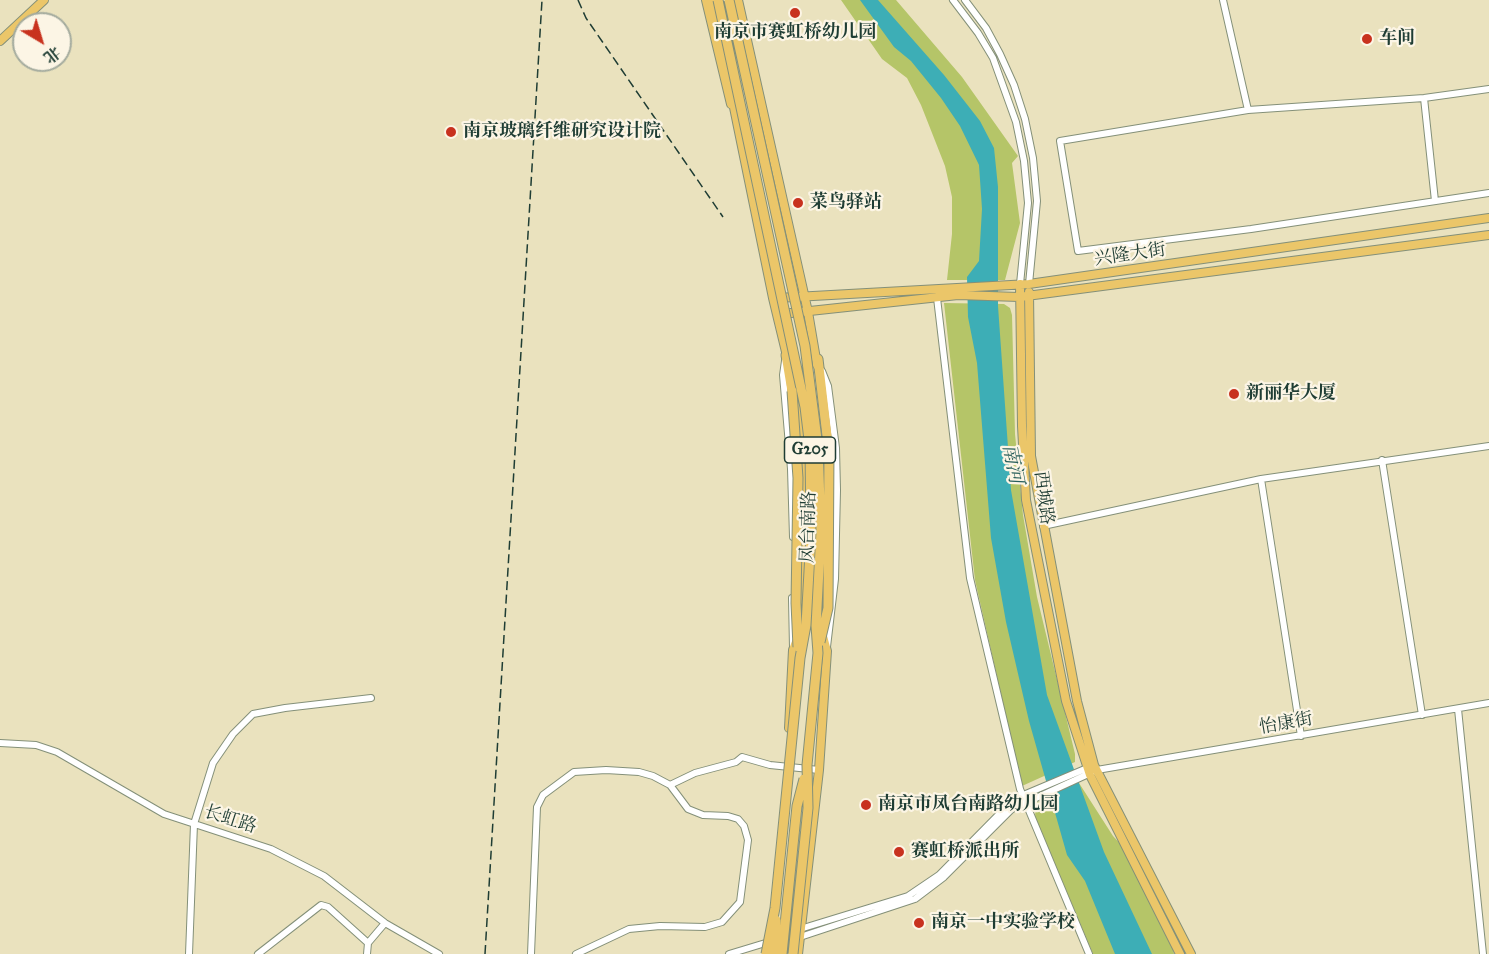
<!DOCTYPE html>
<meta charset="utf-8">
<style>
body{margin:0}
#map{position:relative;width:1489px;height:954px;overflow:hidden;background:#eae2be;font-family:"IM FELL Great Primer","Noto Serif SC",serif}
canvas{display:block}
.north{position:absolute;left:12px;top:12px;width:60px;height:60px;box-sizing:border-box;background:#fcf5e5;border:2px solid #a4ab9e;border-radius:50%;rotate:142deg;font-size:16px;font-weight:700;line-height:24px;text-align:center;color:#1f3d34}
.north::after{content:'';display:block;margin:auto;width:21px;height:27px;background:#c8321e;clip-path:polygon(50% 0,100% 100%,50% 72%,0 100%)}
</style>
<div id="map">
<canvas width="1489" height="954"></canvas>
<div class="north">北</div>
</div>
<script>
const context = document.querySelector('canvas').getContext('2d');
context.lineJoin = 'round';
function fill(path, color) { context.fillStyle = color; context.fill(path, 'evenodd'); }
const poly = rows => new Path2D(rows.map(r => 'M' + r).join(''));
function trace(path, color, width, dash) { context.strokeStyle = color; context.lineWidth = width; context.lineCap = dash ? 'butt' : 'round'; context.setLineDash(dash || []); context.stroke(path); }
function drawText(font, color, halo, rows, align = 'center') {
  context.font = font + ' "IM FELL Great Primer","Noto Serif SC",serif'; context.lineWidth = 4.5; context.setLineDash([]); context.textBaseline = 'middle'; context.strokeStyle = halo; context.fillStyle = color; for (const [text, x, y, turn = 0] of rows) {
    context.save(); context.translate(x, y); context.rotate((+turn || 0) * Math.PI / 180); context.textAlign = isNaN(turn) ? turn : align; if (halo) context.strokeText(text, 0, 0); context.fillText(text, 0, 0); context.restore();
  }
}
fill(poly([
 [841,0,896,0,962,77,1018,156,1012,163,1020,223,1005,280,947,280,952,234,952,197,945,166,921,105,907,78,882,59],
 [944,303,1004,304,1010,308,1012,315,1015,434,1023,515,1037,597,1075,754,1075,762,1022,786,975,580],
 [1079,783,1113,836,1164,891,1174,954,1093,954,1035,817,1036,803]
]), '#b5c568');
fill(poly([
 [860,0,878,0,944,75,980,121,994,148,998,187,998,306,1011,490,1047,695,1104,852,1152,954,1115,954,1085,881,1067,855,1029,721,1006,622,991,538,977,363,968,317,967,277,979,261,982,209,979,165,960,126,941,98,911,61,894,47]
]), '#3daeb6');
const minor = poly([
 [953,0,978,33,993,58,1016,122,1024,161,1028,203,1020,284],
 [965,0,986,28,1000,54,1014,85,1025,119,1033,158,1037,201,1029,284],
 [1223,0,1248,110],
 [1489,89,1424,98,1248,110,1060,141,1078,251,1251,229,1489,193],
 [1424,98,1435,201],
 [937,298,970,578,1020,789,1089,954],
 [785,361,783,375,791,469,793,537],
 [822,371,828,386,836,448,837,490,835,579,827,647],
 [1382,460,1422,715],
 [1261,479,1301,736],
 [1043,526,1261,479,1489,446],
 [792,598,793,648],
 [1458,709,1483,954],
 [0,743,36,745,57,752,164,814,271,849,324,876,385,923,439,954],
 [670,785,695,773,736,762,742,757,770,765,819,770],
 [800,929,908,896,939,875,1014,799,1092,766],
 [797,938,915,899,944,877,1012,809,1097,770,1489,703],
 [189,954,194,824,213,763,233,734,253,714,285,708,371,698],
 [258,954,321,905,328,907,368,943],
 [367,954,368,943,385,923],
 [531,954,537,807,543,795,574,772,606,770,639,772,653,776,670,785,688,809,703,815,728,816,738,819,744,826,748,840,740,902,722,922,705,927,660,926,629,929,576,954],
 [729,954,772,941]
]);
const major = poly([
 [706,0,731,104],
 [712,0,773,298,788,360],
 [738,0,808,312,817,365],
 [0,41,44,0],
 [1020,284,1022,426,1026,500,1066,701,1090,775,1180,954],
 [1029,292,1031,456,1077,701,1094,765,1191,954],
 [777,298,1029,284,1489,218],
 [782,314,958,295,1019,297,1489,235],
 [789,728,793,650,801,628,806,533,805,486,797,404],
 [798,954,819,770,827,651,821,629,824,568]
]);
const highway = poly([
 [786,355,792,391],
 [818,359,829,453]
]);
trace(minor, '#849079', 8);
trace(major, '#849079', 10);
trace(highway, '#849079', 11);
trace(minor, '#fff', 6);
trace(major, '#ebc669', 8);
trace(highway, '#ebc669', 9);
trace(poly([
 [578,0,586,18,723,217],
 [485,954,542,0]
]), '#1f3d34', 1.5, [9, 4.5]);
const highwayBridge = poly([
 [718,0,805,407,810,448,811,535,806,625,800,658,775,908,766,954],
 [729,0,805,346,818,447,821,531,816,626,818,653,807,765,808,808,793,954],
 [792,391,798,478,796,603,798,647],
 [820,642,828,608,829,453],
 [775,954,776,920],
 [782,954,797,806,804,779]
]);
trace(highwayBridge, '#849079', 11, []);
trace(highwayBridge, '#ebc669', 9);
for (const [x, y, r, color] of [
 [795,13,6,"#c8321e"],
 [1367,39,6,"#c8321e"],
 [451,132,6,"#c8321e"],
 [798,203,6,"#c8321e"],
 [1234,394,6,"#c8321e"],
 [866,805,6,"#c8321e"],
 [899,852,6,"#c8321e"],
 [919,923,6,"#c8321e"]
]) { const dot = new Path2D(); dot.arc(x, y, r, 0, 2 * Math.PI); context.fillStyle = color; context.fill(dot); trace(dot, '#fcf5e5', 2); }
for (const [x, y, w] of [
 [810,450,51]
]) { const box = new Path2D(); box.roundRect(x - w / 2, y - 13, w, 26, 4.5); context.fillStyle = '#fcf5e5'; context.fill(box); trace(box, '#1f3d34', 1.5); }
drawText('bold 16px', '#1f3d34', null, [
 ["G205",810,450]
]);
drawText('bold 18px', '#1f3d34', '#fcf5e5', [
 ["南京市赛虹桥幼儿园",795,33,"center"],
 ["车间",1379,39],
 ["南京玻璃纤维研究设计院",463,132],
 ["菜鸟驿站",810,203],
 ["新丽华大厦",1246,394],
 ["南京市凤台南路幼儿园",878,805],
 ["赛虹桥派出所",911,852],
 ["南京一中实验学校",931,923]
], 'left');
drawText('18px', '#1f3d34', '#fcf5e5', [
 ["兴隆大街",1130,255,-8],
 ["西城路",1043,498,83],
 ["凤台南路",809,527,-88],
 ["怡康街",1286,724,-10],
 ["长虹路",230,820,18]
]);
drawText('italic 20px', '#285f5b', '#fcf5e5', [
 ["南河",1012,464,79]
]);
</script>
